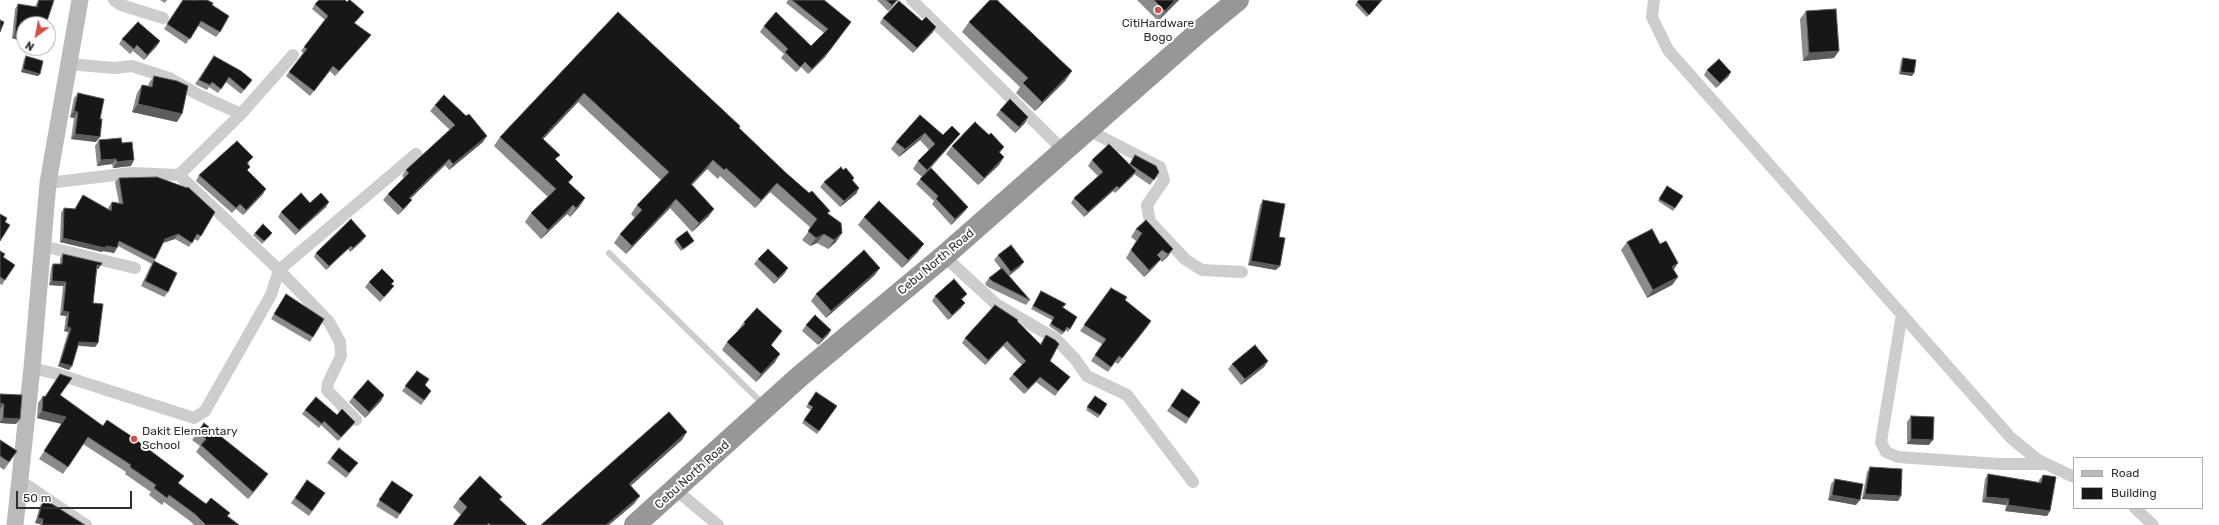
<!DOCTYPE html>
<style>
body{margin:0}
#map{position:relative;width:2219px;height:525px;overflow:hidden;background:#fff;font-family:Rubik,sans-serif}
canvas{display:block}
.legend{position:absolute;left:2073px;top:457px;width:130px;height:52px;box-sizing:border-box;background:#fff;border:1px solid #acacac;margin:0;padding:5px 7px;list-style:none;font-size:12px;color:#303030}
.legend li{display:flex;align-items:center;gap:8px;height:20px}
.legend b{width:20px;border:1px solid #acacac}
.north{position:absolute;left:16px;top:16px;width:40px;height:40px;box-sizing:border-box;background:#fff;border:1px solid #acacac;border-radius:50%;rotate:212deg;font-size:11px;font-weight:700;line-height:16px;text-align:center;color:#303030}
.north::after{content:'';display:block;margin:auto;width:14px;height:18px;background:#cf514a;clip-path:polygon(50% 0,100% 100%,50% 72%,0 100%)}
.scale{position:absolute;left:16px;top:491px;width:116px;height:18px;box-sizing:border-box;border:2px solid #303030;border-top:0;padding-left:5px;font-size:12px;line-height:14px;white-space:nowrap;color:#303030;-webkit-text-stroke:3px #fff;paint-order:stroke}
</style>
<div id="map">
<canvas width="2219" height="525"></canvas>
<ul class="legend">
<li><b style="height:5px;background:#bababa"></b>Road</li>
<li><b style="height:11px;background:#171717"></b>Building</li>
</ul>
<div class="north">N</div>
<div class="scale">50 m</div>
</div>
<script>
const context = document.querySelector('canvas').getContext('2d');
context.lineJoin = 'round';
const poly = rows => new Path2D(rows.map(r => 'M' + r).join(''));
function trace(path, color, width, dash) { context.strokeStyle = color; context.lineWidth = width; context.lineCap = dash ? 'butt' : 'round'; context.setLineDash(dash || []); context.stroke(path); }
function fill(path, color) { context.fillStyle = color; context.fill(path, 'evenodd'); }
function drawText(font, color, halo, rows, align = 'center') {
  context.font = font + ' Rubik,sans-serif'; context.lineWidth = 4; context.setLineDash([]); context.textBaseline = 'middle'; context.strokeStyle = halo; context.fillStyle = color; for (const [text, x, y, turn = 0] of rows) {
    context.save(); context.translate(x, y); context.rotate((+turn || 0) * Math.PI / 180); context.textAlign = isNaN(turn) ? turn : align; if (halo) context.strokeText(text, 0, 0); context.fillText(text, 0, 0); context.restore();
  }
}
trace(poly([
 [609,253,763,404]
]), '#cdcdcd', 6);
trace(poly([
 [114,0,121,5,163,18],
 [912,0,1064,151],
 [1654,0,1652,17,1668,50,2011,438,2038,460,2074,477],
 [67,64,115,68,132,66,169,78,199,95,241,114,293,55],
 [1088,130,1160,167,1164,180,1147,205,1150,222,1186,260,1202,270,1242,272],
 [179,175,241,114],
 [48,183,131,173,179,175,279,270,416,154],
 [43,246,135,268],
 [944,256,996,304,1056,339,1075,359,1087,376,1127,395,1193,482],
 [1902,314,1881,442,1886,452,1898,457,1999,464,2045,464],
 [32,368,57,374,194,418,205,411,271,295,279,270,329,322,340,342,341,356,328,383,327,390,356,420],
 [19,480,86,525],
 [676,490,718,525],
 [2135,508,2153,525]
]), '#cdcdcd', 12);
trace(poly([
 [15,525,32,368,48,183,80,0]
]), '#bababa', 17);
trace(poly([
 [635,525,799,377,944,256,1200,31,1238,0]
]), '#979797', 22);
fill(poly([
 [38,0,54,0,24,24,24,42,12,38,15,9,18,4,35,7],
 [160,0,167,0,165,3],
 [183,0,194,1,212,5,220,32,216,37,198,26,186,44,164,29],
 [788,0,824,0,851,22,825,57,808,74,801,67,796,72,781,58,784,54,760,32,764,26,811,46,824,33,786,3],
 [877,0,898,0,888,11],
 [1137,0,1179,0,1158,21],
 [1382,0,1367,17,1355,5,1357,2],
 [347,2,364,12,355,23,371,35,367,40,335,76,330,71,310,96,286,76,303,53,301,51,325,20,312,9,315,4],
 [1806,11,1834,58,1803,61,1800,19],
 [618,12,785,172,830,211,828,214,836,242,828,249,817,243,810,246,802,240,811,228,770,192,755,208,720,176,718,179,707,169,692,185,714,209,708,217,692,232,670,208,626,254,614,243,620,234,635,218,631,214,637,205,661,180,578,102,543,139,556,160,573,177,569,183,585,198,579,207,570,217,567,214,541,239,525,222,531,213,548,197,494,146,500,137],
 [883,18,922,21,933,32,913,53,880,23],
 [969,22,1072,71,1065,81,1035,111,1016,93,1020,87,962,32],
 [122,39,160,41,156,47,144,60,133,51,130,54,119,44],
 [26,56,40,74,38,76,21,72,24,59],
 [1903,58,1914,73,1912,76,1899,74,1901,60],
 [211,60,252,80,241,94,226,82,218,93,209,87,207,90,195,84],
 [1707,70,1731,72,1728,77,1716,88,1704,75],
 [154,76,177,122,132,112,137,93,142,85,148,86,149,83],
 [78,93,100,119,96,142,71,139,74,118,70,117,74,98],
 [435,105,483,142,449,170,445,165,410,199,407,206,398,215,383,200,388,194,404,178,402,176,406,170,450,130,430,111],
 [1000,110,1025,123,1015,133,996,115],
 [920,115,943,135,954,141,929,170,968,207,964,212,951,225,932,204,934,201,916,184,922,177,913,169,918,161,929,150,920,140,899,157,891,149,896,142],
 [989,135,1004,147,1000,153,999,165,978,185,946,154,952,146],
 [99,140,122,143,131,166,113,168,112,164,97,166,95,146],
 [1092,160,1129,164,1159,172,1150,185,1134,174,1115,193,1113,191,1084,217,1071,203,1074,198,1098,176,1088,166],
 [250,162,248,164,247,171,263,194,243,215,236,209,232,213,196,181,199,175],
 [843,170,854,178,853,181,859,188,856,194,840,207,820,187,824,182],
 [119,178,201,236,198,241,194,239,189,247,175,239,163,243,155,259,152,264,118,246,114,253,103,251,102,252,60,242,61,213,64,208,75,209,83,195,108,209,109,206,112,202,119,203,115,182],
 [1667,186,1683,196,1673,211,1658,201],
 [1263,200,1279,237,1276,270,1248,265,1260,205],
 [310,203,326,207,295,235,278,217,281,212],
 [864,217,918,252,902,268,858,225],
 [1136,229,1173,249,1168,256,1162,262,1160,260,1155,266,1144,277,1126,258,1136,241,1131,237],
 [255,233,271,235,262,244,253,235],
 [676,239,692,243,681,251,674,242],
 [363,240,350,252,348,249,326,270,314,257,316,253],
 [1627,242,1673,270,1678,277,1672,285,1647,298,1621,250],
 [0,251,3,257,5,280,2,285,0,284],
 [63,254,101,265,98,269,97,269,93,303,98,343,95,347,78,346,72,366,69,370,58,366,68,332,64,331,66,316,60,315,63,286,49,285,51,268,53,264,60,264,60,258],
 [998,255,1020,267,1009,276,1030,300,1026,305,988,287,985,284,989,278,1001,269,994,260],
 [758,259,788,268,784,274,774,284,754,264],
 [154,261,168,292,164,297,141,286,150,267],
 [875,275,826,318,811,301,816,294],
 [394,281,392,284,390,291,380,302,365,287,369,282],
 [1111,288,1125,300,1148,326,1118,364,1115,362,1108,372,1091,361,1102,344,1080,331],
 [1041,291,1066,304,1063,308,1077,317,1068,332,1066,330,1062,335,1049,326,1052,320,1031,309],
 [286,294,313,337,310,342,271,319],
 [967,294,962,300,961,308,948,320,932,301,935,296],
 [1017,321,1040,344,1046,335,1050,361,1070,377,1055,396,1036,382,1024,394,1009,379,1013,374,1022,365,1003,346,985,365,962,343,965,338],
 [744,322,782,331,771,345,775,362,756,382,722,350,727,342,739,330,738,330],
 [806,325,831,330,828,335,818,345,802,331],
 [1268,361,1264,367,1241,385,1228,369,1232,364],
 [417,371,428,396,421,405,402,391],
 [1182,389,1200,402,1186,424,1167,411],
 [816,392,837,406,817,434,802,423,811,410,806,407],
 [0,394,16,424,0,423],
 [60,395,103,426,107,420,179,484,206,504,228,516,239,525,194,525,190,521,164,502,162,505,149,495,151,492,125,474,126,472,83,444,63,474,39,459,62,424,37,418,38,403,43,396],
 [384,395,381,401,365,418,349,402,353,397],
 [1095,396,1107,404,1098,418,1086,410],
 [305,410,337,415,355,422,352,426,338,441,321,425,319,428,302,414],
 [1911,416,1929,445,1907,444,1907,422],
 [197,433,263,481,248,499,196,452,200,446,192,440],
 [0,440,17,451,4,470,0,467],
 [331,458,354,468,346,478,327,463],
 [1870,467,1901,496,1898,501,1862,499,1867,472],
 [1988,474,2039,482,2039,480,2043,475,2050,511,2047,516,2005,511,2006,505,1982,502,1985,479],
 [1835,479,1856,505,1828,500,1831,484],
 [307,480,325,493,309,516,291,503],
 [392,481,400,514,397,519,376,506],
 [502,497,500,500,527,525,453,525,461,515,453,507,459,499],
 [43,501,85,525,40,525,40,524,35,523,40,506]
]), '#8b8b8b');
fill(poly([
 [897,0,898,0,888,11,892,5],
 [1175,0,1179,0,1158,21,1165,11],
 [847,27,825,57,808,74,812,69],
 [936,27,933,32,913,53,917,48],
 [15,34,24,36,24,42,12,38],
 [371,35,367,40,335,76,339,71],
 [160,41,156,47,144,60,147,55],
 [1839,51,1834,58,1803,61,1809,53],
 [805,62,801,67,796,72,800,67],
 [23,69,40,74,38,76,21,72],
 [1072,71,1065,81,1035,111,1042,102],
 [1731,72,1728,77,1716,88,1720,83],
 [1901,72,1914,73,1912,76,1899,74],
 [584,93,578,102,536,147,542,138],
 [138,104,182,114,177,122,132,112],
 [74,111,78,112,74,118,70,117],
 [1028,117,1025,123,1015,133,1019,127],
 [925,133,920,140,899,157,905,149],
 [75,134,100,137,96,142,71,139],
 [960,134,954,141,922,177,927,170],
 [487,136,483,142,449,170,453,164],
 [1004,157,999,165,978,185,984,178],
 [116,159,112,164,97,166,101,160],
 [449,159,445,165,405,204,409,198],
 [134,160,131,166,113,168,117,162],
 [713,160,707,169,684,193,691,184],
 [1136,171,1133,176,1115,193,1119,188],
 [777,183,770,192,755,208,761,200],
 [1117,186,1113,191,1084,217,1088,212],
 [859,188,856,194,840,207,844,201],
 [266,189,263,194,243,215,246,210],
 [585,198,579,207,570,217,576,208],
 [676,199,670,208,626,254,632,246],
 [412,200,407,206,398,215,403,209],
 [329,202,326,207,295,235,299,230],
 [573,205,567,214,541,239,548,230],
 [968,207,964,212,951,225,955,219],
 [714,209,708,217,692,232,699,223],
 [842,233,836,242,828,249,834,240],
 [178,234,175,239,162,243,165,239],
 [824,234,817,243,810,246,816,238],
 [366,236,363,240,350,252,353,248],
 [63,238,106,246,117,248,114,253,103,251,102,252,60,242],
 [924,244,918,252,902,268,908,260],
 [351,246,348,249,326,270,329,266],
 [1173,249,1168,256,1162,262,1168,254],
 [1161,259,1155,266,1144,277,1149,270],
 [1251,261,1280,266,1276,270,1248,265],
 [1024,262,1020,267,1007,277,1011,272],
 [1678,263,1673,271,1672,267],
 [97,265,101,265,98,269,95,269],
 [788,268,784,274,774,284,778,278],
 [880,268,875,275,826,318,831,311],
 [1678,277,1672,285,1647,298,1653,290],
 [52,281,66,282,63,286,49,285],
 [965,303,961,308,948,320,952,315],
 [63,311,69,312,66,316,60,315],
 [67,327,71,328,68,332,64,331],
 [831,330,828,335,818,345,822,339],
 [1007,341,1003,346,985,365,988,360],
 [79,342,98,343,95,347,77,345],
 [780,354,775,362,756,382,761,374],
 [1268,361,1264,367,1241,385,1245,379],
 [60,363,72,366,69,370,58,366],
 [1040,377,1036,382,1024,394,1028,389],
 [384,395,381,401,365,418,369,412],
 [0,403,4,404,0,409],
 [42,411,66,417,62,424,37,418],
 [3,418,20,419,16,424,0,423,0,422],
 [355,422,352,426,338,441,341,437],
 [687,432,682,440,624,492,629,484],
 [1911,439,1933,440,1929,445,1907,444],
 [268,474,263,481,248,499,253,492],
 [1865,494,1901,496,1898,501,1862,499],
 [1832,495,1860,500,1856,505,1828,500],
 [640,496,634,504,609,525,606,525],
 [1986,497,2009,499,2006,505,1982,502],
 [2008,505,2050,511,2047,516,2005,511],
 [38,518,43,519,40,524,35,523]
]), '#5d5d5d');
const building = poly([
 [39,0,54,0,46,24,24,24,24,36,15,34,18,4,37,7,39,0],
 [183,0,193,0,194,1,195,0,207,0,213,3,212,5,229,16,220,32,201,21,190,39,167,24,183,0],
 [319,0,345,0,347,2,349,0,350,0,364,12,354,23,371,35,339,71,333,66,314,91,289,72,307,49,304,47,328,16,315,4,319,0],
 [792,0,824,0,851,22,829,51,812,69,805,62,800,67,785,52,788,49,764,26,776,12,811,46,828,29,792,0],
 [886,0,897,0,892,5,886,0],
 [990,0,997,0,1072,71,1042,102,1023,83,1028,78,969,22,990,0],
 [1154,0,1175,0,1165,11,1154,0],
 [1359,0,1382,0,1369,15,1357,2,1359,0],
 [899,1,922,21,926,17,936,27,917,48,883,18,899,1],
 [1836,9,1839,51,1809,53,1806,11,1836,9],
 [618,12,740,126,739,128,785,172,809,193,812,191,830,211,827,213,841,223,842,233,834,240,824,234,816,238,808,231,817,219,777,183,761,200,726,168,724,170,713,160,691,184,714,209,699,223,676,199,632,246,620,234,642,210,637,205,669,172,584,93,542,138,560,155,555,159,573,177,568,182,585,198,576,208,573,205,548,230,531,213,556,189,500,137,618,12],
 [0,20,4,22,0,32,0,20],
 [138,22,160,41,147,55,137,45,134,49,122,39,138,22],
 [26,56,43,61,40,74,23,69,26,56],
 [214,56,241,71,252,80,244,90,229,77,221,89,212,82,210,85,199,80,214,56],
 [1903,58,1916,60,1914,73,1901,72,1903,58],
 [1719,59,1731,72,1720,83,1707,70,1719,59],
 [154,76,177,81,188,86,182,114,138,104,142,85,152,87,154,76],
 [78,93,104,99,100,119,102,119,100,137,75,134,78,112,74,111,78,93],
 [444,95,466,116,469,114,487,136,453,164,449,159,409,198,412,200,403,209,388,194,409,173,406,170,455,125,435,105,444,95],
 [1010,99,1028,117,1019,127,1000,110,1010,99],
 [920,115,943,135,952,126,960,134,927,170,918,161,935,144,925,133,905,149,896,142,920,115],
 [975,122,989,135,991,133,1004,147,999,152,1004,157,984,178,952,146,975,122],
 [121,138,122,143,132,142,134,160,117,162,116,159,101,160,99,140,121,138],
 [237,141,253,157,247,163,250,167,247,170,266,189,246,210,240,204,236,208,199,175,237,141],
 [1109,144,1136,171,1119,188,1117,186,1088,212,1074,198,1103,172,1092,160,1109,144],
 [1135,155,1156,166,1159,172,1154,180,1130,164,1135,155],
 [841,167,843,170,846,168,854,178,852,180,859,188,844,201,824,182,841,167],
 [931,168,968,207,955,219,936,199,938,196,920,179,931,168],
 [157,177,187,188,188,187,215,212,201,236,197,234,192,243,178,234,165,239,155,259,119,241,117,248,106,246,105,248,63,238,64,208,75,209,83,195,111,211,112,202,123,204,119,178,157,177],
 [1667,186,1683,196,1675,208,1659,199,1667,186],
 [301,193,310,203,321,193,329,202,299,230,281,212,301,193],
 [1263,200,1285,204,1279,237,1285,238,1280,266,1251,261,1263,200],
 [879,201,924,244,908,260,864,217,879,201],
 [0,214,7,218,5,222,10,225,0,241,0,214],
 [351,219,366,236,353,248,351,246,329,266,316,253,351,219],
 [1146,220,1173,249,1168,254,1162,250,1157,255,1161,259,1149,270,1131,250,1142,233,1136,229,1146,220],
 [263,224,272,233,264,241,255,233,263,224],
 [1652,229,1660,244,1666,241,1678,263,1672,267,1678,277,1653,290,1627,242,1652,229],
 [687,231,694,241,683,249,676,239,687,231],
 [1011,245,1024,262,1011,272,998,255,1011,245],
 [768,249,788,268,778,278,758,259,768,249],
 [864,250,880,268,831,311,816,294,864,250],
 [0,251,5,254,3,257,15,265,5,280,0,277,0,251],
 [63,254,102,263,101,265,97,265,93,303,103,304,98,343,79,342,72,366,60,363,71,328,67,327,69,312,63,311,66,282,52,281,53,264,62,264,63,254],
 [154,261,177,273,168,292,145,281,154,261],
 [1002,268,1030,300,992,281,989,278,1002,268],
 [382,269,394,281,391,284,394,286,384,297,369,282,382,269],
 [954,279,967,294,961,299,965,303,952,315,935,296,954,279],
 [1111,288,1127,297,1125,300,1151,321,1122,358,1119,356,1111,367,1095,355,1106,339,1084,325,1111,288],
 [1041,291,1066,304,1062,307,1077,317,1070,329,1067,327,1064,332,1051,324,1054,317,1033,306,1041,291],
 [286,294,324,319,313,337,274,314,286,294],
 [995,305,1018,320,1017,321,1041,345,1046,335,1055,340,1059,344,1050,361,1070,377,1058,391,1040,377,1028,389,1013,374,1026,361,1007,341,988,360,965,338,995,305],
 [757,308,782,331,771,345,780,354,761,374,727,342,745,324,744,322,757,308],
 [815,315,831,330,822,339,806,325,815,315],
 [1255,345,1268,361,1245,379,1232,364,1255,345],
 [417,371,429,379,425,385,431,391,424,400,405,386,417,371],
 [60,374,72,378,60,395,103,426,107,420,131,436,184,476,178,483,206,504,211,498,230,513,227,516,239,525,206,525,195,514,169,495,167,498,154,488,156,485,130,467,131,465,88,437,68,467,44,451,66,417,42,411,43,396,45,397,60,374],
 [368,380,384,395,369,412,353,397,368,380],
 [1182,389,1200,402,1189,418,1171,406,1182,389],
 [816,392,837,406,819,431,804,420,813,407,808,404,816,392],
 [0,394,22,395,20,419,3,418,4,404,0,403,0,394],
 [1095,396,1107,404,1100,415,1087,407,1095,396],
 [316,397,337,415,342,409,355,422,341,437,324,421,322,424,305,410,316,397],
 [669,412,687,432,629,484,640,496,606,525,541,525,669,412],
 [1911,416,1934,417,1933,440,1911,439,1911,416],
 [204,423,268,474,253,492,201,445,206,439,197,433,204,423],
 [0,440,17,451,9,462,0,456,0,440],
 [339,448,358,463,349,473,331,458,339,448],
 [1870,467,1902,469,1901,496,1865,494,1870,467],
 [1988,474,2041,483,2043,475,2056,477,2050,511,2008,505,2009,499,1986,497,1988,474],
 [480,476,502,497,499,499,527,525,490,525,489,523,487,525,453,525,467,507,459,499,480,476],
 [1835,479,1863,484,1860,500,1832,495,1835,479],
 [307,480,325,493,312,511,295,498,307,480],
 [392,481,413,495,400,514,379,500,392,481],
 [43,501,52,504,85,525,42,525,43,519,38,518,43,501]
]);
fill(building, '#171717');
trace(building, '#5d5d5d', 1);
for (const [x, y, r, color] of [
 [1158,10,4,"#cf514a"],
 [134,439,4,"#cf514a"]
]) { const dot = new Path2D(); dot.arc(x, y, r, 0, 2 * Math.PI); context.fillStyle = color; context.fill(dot); trace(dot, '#fff', 1.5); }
drawText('12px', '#303030', '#fff', [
 ["CitiHardware",1158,24],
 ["Bogo",1158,38],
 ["Dakit Elementary",142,432,"left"],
 ["School",142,446,"left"]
]);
drawText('12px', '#303030', '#fff', [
 ["Cebu North Road",936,262,-40],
 ["Cebu North Road",692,475,-42]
]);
</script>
